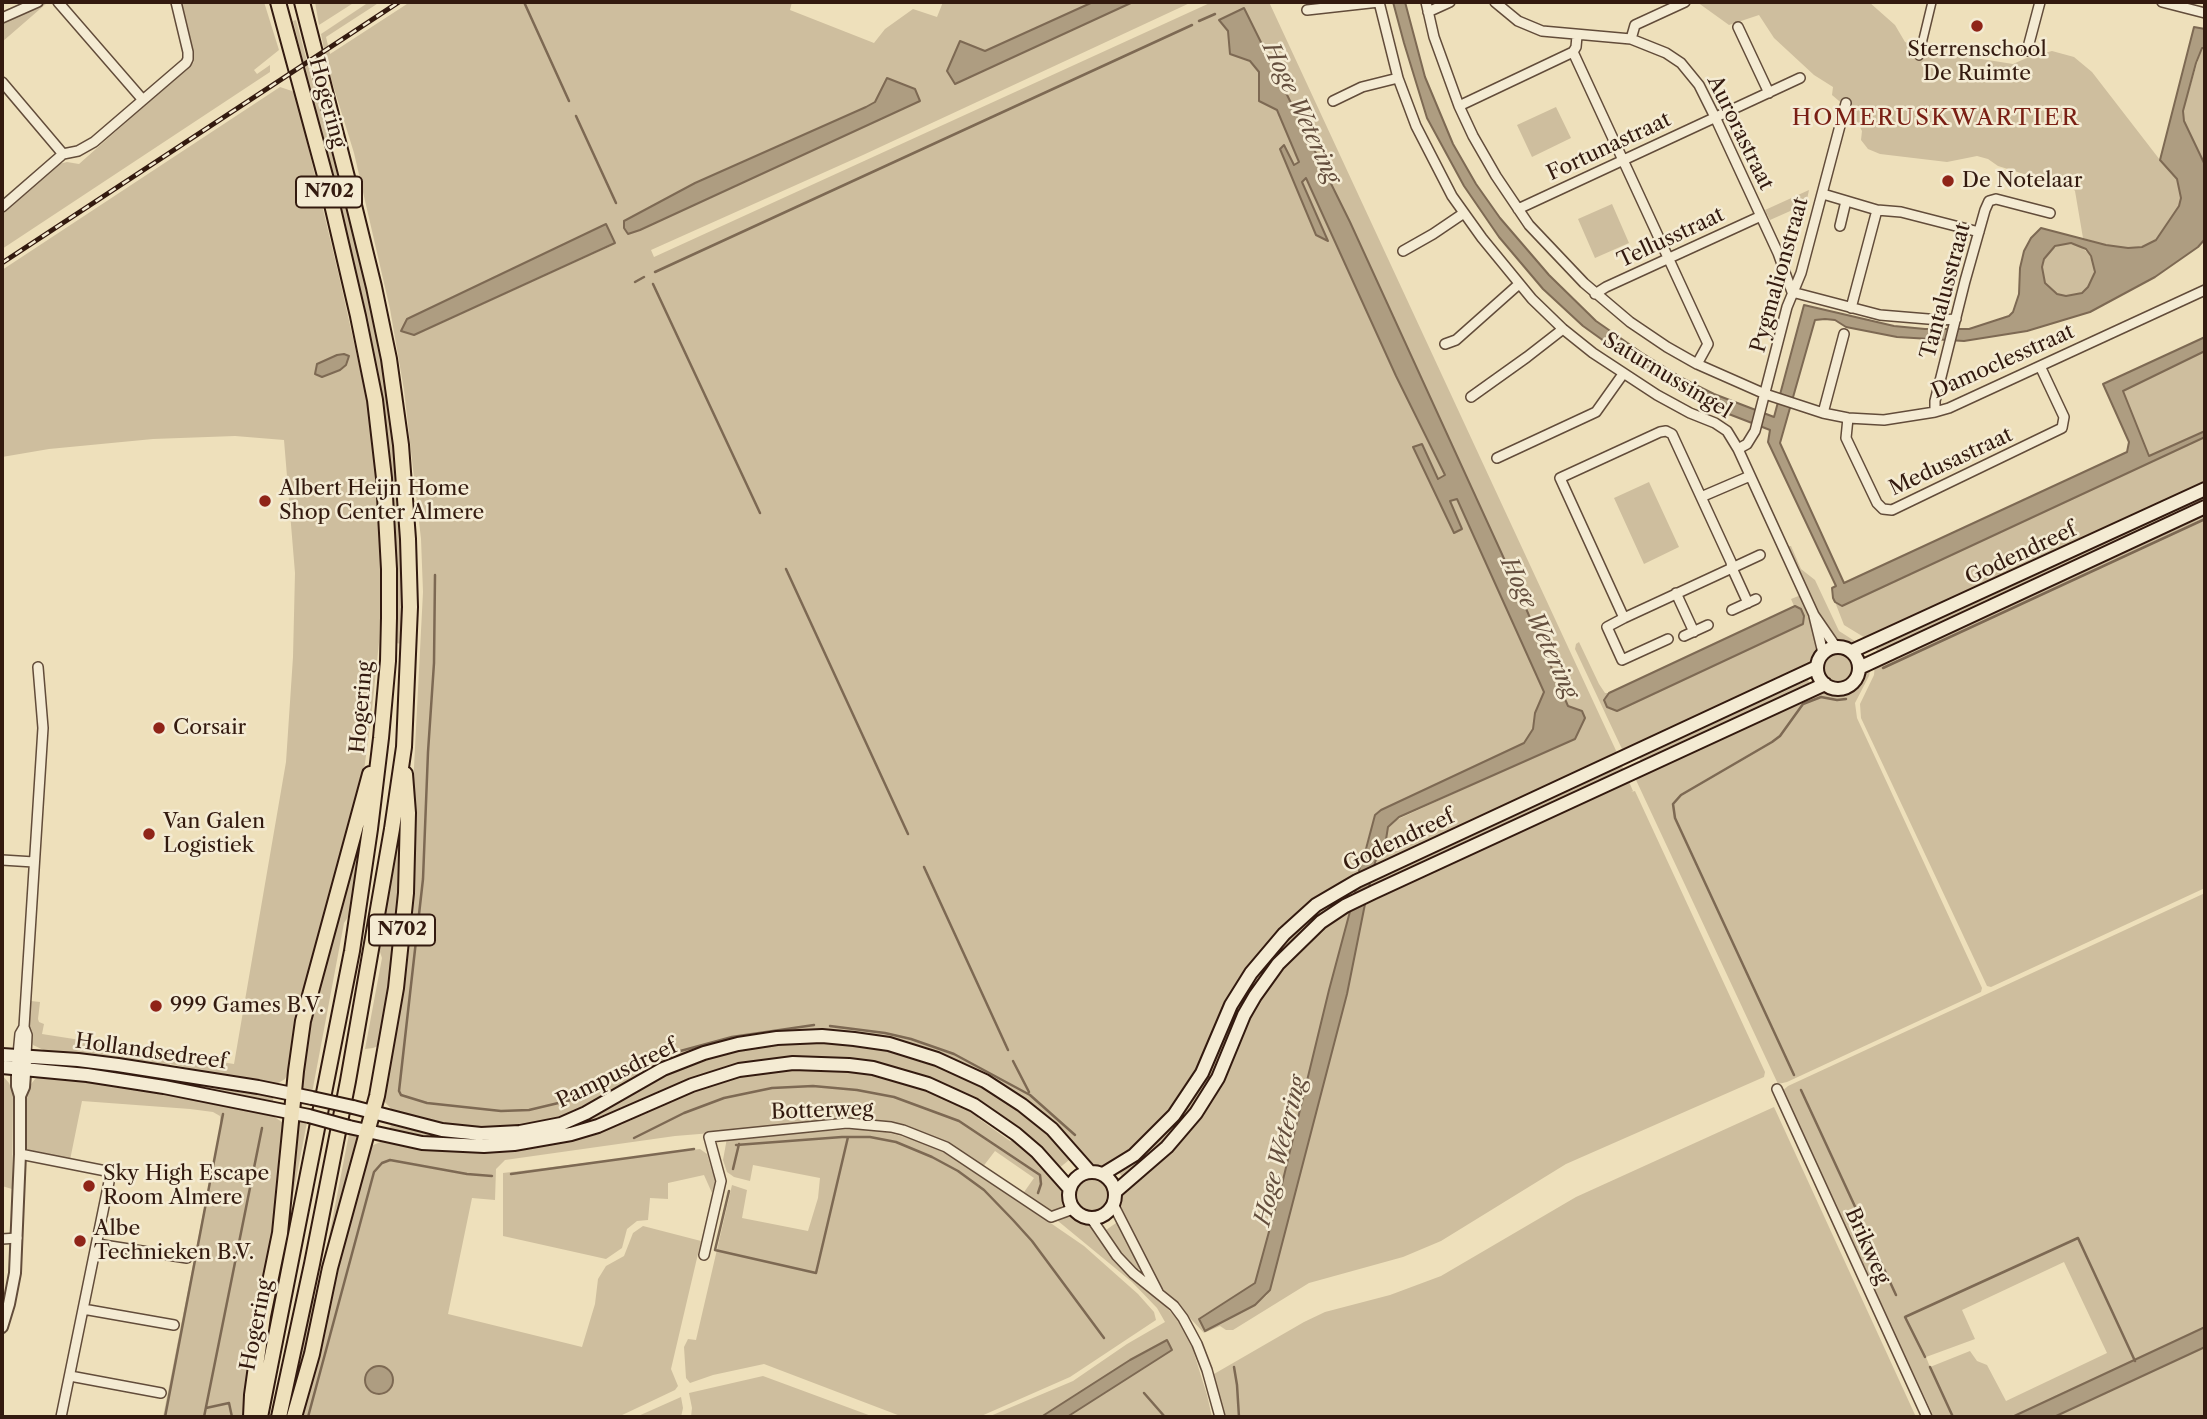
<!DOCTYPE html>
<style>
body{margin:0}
#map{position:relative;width:2207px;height:1419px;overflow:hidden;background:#eee0bb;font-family:"Libre Caslon Text",serif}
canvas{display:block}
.frame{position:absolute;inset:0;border:4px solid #331a0f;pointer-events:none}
</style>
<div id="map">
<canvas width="2207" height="1419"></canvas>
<div class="frame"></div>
</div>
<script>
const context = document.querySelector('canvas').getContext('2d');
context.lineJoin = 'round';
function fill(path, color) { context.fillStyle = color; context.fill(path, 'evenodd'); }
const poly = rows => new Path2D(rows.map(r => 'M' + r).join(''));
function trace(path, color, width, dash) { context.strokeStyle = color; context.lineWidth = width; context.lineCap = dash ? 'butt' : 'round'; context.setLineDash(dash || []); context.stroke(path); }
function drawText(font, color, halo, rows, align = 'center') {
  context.font = font + ' "Libre Caslon Text",serif'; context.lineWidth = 5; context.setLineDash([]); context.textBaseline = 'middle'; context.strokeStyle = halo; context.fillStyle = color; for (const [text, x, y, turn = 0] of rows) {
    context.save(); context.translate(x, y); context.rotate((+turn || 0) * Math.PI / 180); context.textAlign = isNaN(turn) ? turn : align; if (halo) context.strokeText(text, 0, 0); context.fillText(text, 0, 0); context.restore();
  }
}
fill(poly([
 [179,2,264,2,279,50,254,70,257,74,270,65,270,72,2,249,2,212,55,165,67,162,79,164,194,62],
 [315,2,355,2,319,25],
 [369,2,380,2,326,37,330,54,410,2,792,2,790,10,874,43,885,29,913,9,937,17,943,2,1093,2,985,51,955,84,1133,2,1192,2,863,155,651,250,654,257,1212,2,1269,2,1619,757,1373,871,1378,851,1384,852,1388,827,1392,822,1472,785,1582,711,1568,706,1350,222,1243,8,1219,20,1228,31,1230,53,1250,61,1259,72,1259,101,1277,110,1299,162,1294,165,1284,145,1280,149,1316,234,1327,240,1302,181,1307,178,1396,376,1446,475,1438,479,1413,447,1432,484,1450,501,1456,498,1544,692,1535,713,1533,729,1524,743,1381,810,1375,815,1360,866,1361,874,1274,940,1193,1083,1146,1142,1101,1168,1092,1164,998,1085,856,1036,719,1046,579,1113,532,1125,495,1127,456,1125,415,1118,393,1111,383,1100,412,806,423,592,421,539,404,390,390,309,354,153,328,69,321,34],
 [920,101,624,221,695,183,866,107,875,102],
 [606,225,615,244,415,335,402,331,407,319],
 [1697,2,1869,2,1895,25,1905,42,1925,50,2013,64,2029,57,2052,51,2074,57,2092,72,2160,160,2177,179,2181,198,2179,206,2156,240,2149,245,2128,248,2106,245,2083,238,2075,191,2066,180,2024,174,1998,166,1988,159,1977,156,1947,162,1880,154,1868,149,1861,140,1862,131,1852,112,1832,95,1833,87,1814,75,1774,38,1759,15,1729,25],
 [47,3,2,42,2,23],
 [296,20,374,313,389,403,401,501,404,556,403,644,395,643,395,556,392,502,381,404,366,315,293,21],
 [2202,47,2205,54,2205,165,2184,121,2183,111],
 [280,87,295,92,339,276,368,405,380,503,383,557,379,642,372,710,362,786,290,1069,285,1079,275,1085,198,1072,198,1070,170,1064,169,1067,50,1053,33,1045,30,1037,28,1029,31,1001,40,1002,38,1019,39,1022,44,1024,42,1034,234,1064,286,762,293,657,295,573,284,440,235,436,153,439,49,449,2,457,2,270],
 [1556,107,1571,138,1532,157,1517,125],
 [1809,190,1806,204,1770,220,1765,210],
 [1612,204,1629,243,1595,258,1578,219],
 '2042 270a26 26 0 1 1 52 0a26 26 0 1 1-52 0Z',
 [2205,351,2205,431,2149,456,2123,390],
 [2205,437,2205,486,1867,639,1844,625,1835,602,1843,606],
 [1649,482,1679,547,1644,564,1614,498],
 [2205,492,2205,504,1879,655,1874,645],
 [2205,509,2205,888,1991,987,1987,986,1861,718,1860,704,1874,675,1875,663],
 [1786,546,1791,546,1801,569,1815,580,1839,631,1861,645,1851,646,1840,643,1832,636,1812,602],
 [1801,595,1817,642,1818,653,1811,666,1627,754,1624,748,1622,749,1575,649,1576,644,1579,642,1599,684,1605,693,1609,693,1604,700,1804,616,1801,609,1794,606,1791,599],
 '1823 668a15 15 0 1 1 30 0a15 15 0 1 1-30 0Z',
 [1871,667,1869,676,1855,703,1857,718,1982,988,1981,992,1787,1082,1778,1084,1636,780,1638,779,1636,773,1825,689,1837,692,1850,690,1859,681,1864,671],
 [1806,676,1811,686,1641,762,1639,756],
 [1621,763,1624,771,1368,891,1371,879],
 [1627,777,1633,791,1631,792,1635,791,1765,1072,1764,1077,1566,1164,1441,1241,1403,1257,1309,1283,1233,1330,1226,1330,1220,1326,1204,1333,1157,1283,1121,1211,1120,1197,1123,1190,1175,1143,1258,996,1297,946,1352,906,1329,990,1282,1184,1255,1283,1199,1318,1205,1330,1255,1305,1267,1295,1272,1282,1347,994,1366,899],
 [369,790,350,914,344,923,312,1093,297,1092,315,995],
 [403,812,404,861,383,1044,373,1048,365,1049,382,958,379,949],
 [1358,884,1355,896,1293,942,1185,1123,1124,1179,1117,1170,1163,1132,1246,984,1298,924],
 [2205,893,2205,1327,2012,1417,1934,1417,1781,1092,1788,1086],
 [2064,1262,2107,1353,2006,1401,1987,1365,1977,1361,1970,1351,1930,1367,1926,1357,1975,1339,1962,1310],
 [816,1040,893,1049,973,1078,1022,1109,1074,1156,1058,1169,927,1081,782,1061,575,1130,461,1143,388,1133,392,1121,536,1134,665,1072,737,1048],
 [44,1063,102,1069,274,1094,273,1101,162,1079,141,1081,44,1067],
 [806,1066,881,1073,958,1101,978,1116,978,1118,1010,1141,1012,1139,1025,1146,1064,1190,1063,1204,1060,1209,1053,1213,1022,1195,1034,1178,995,1151,982,1168,933,1138,846,1122,675,1136,505,1160,496,1169,495,1200,472,1198,448,1314,582,1347,595,1304,598,1279,606,1266,624,1256,633,1233,643,1226,701,1241,671,1369,678,1386,675,1390,618,1417,298,1417,329,1288,371,1146,385,1140,532,1144,721,1078],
 [380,1366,388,1370,392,1376,392,1385,386,1392,369,1390,366,1384,366,1376,369,1370],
 [2,1075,9,1083,13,1092,12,1189,2,1186],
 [43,1075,146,1088,159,1093,270,1114,282,1122,284,1127,283,1182,243,1417,163,1417,220,1127,220,1116,213,1112,190,1109,82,1101,70,1160,33,1152,27,1149,23,1140,28,1088,35,1079],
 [1774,1107,1916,1417,1226,1417,1215,1385,1214,1374,1304,1322,1325,1312,1390,1295,1441,1276,1576,1197],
 [294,1119,307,1122,281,1258,283,1259,279,1289,256,1395],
 [855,1129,879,1130,919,1141,947,1154,972,1169,1084,1246,1138,1294,1154,1312,1156,1320,1070,1377,979,1417,903,1417,764,1364,713,1375,690,1383,686,1378,684,1347,688,1339,696,1340,732,1185,747,1190,742,1218,808,1231,818,1198,820,1178,753,1165,750,1181,734,1177,727,1172,723,1160,727,1138],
 [349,1134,359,1138,317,1313,288,1417,313,1298,317,1298],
 [700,1149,707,1154,712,1171,716,1176,712,1193,704,1175,668,1183,668,1199,650,1198,648,1220,637,1221,627,1229,622,1248,606,1259,503,1236,503,1173],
 '1077 1195a15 15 0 1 1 30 0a15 15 0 1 1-30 0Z',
 [1067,1217,1071,1217,1091,1226,1177,1319,1188,1334,1207,1395,1212,1417,1067,1417,1172,1350,1167,1340,1130,1360,1041,1417,988,1417,1073,1381,1127,1344,1165,1322,1157,1308,1132,1282,1058,1221],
 [1119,1221,1140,1265,1140,1268,1136,1271,1132,1268,1103,1232],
 [2205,1347,2205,1417,2054,1417],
 [763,1376,874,1417,691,1417,692,1408,689,1393],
 [681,1397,683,1408,681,1417,636,1417]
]), '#cebe9e');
const water = poly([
 [1093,2,1133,2,955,84,947,71,960,41,985,51,1093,2],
 [1393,2,1405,2,1425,77,1453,144,1476,184,1500,218,1549,275,1596,321,1642,353,1682,378,1714,394,1774,417,1804,305,1894,326,1925,329,1969,329,2009,316,2013,312,2019,294,2020,268,2024,251,2031,238,2041,228,2106,245,2128,248,2142,247,2156,240,2179,206,2181,198,2177,179,2160,160,2194,27,2205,29,2205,48,2202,48,2196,63,2183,111,2184,121,2205,165,2205,239,2198,247,2155,277,2090,312,2027,331,1964,341,1897,337,1846,327,1835,320,1825,319,1815,320,1780,443,1844,583,2127,452,2129,442,2103,384,2205,337,2205,351,2123,391,2149,456,2205,431,2205,437,1842,606,1835,602,1833,598,1832,588,1836,586,1768,442,1770,430,1708,406,1643,369,1583,326,1543,289,1499,237,1464,186,1427,118,1404,43,1393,2],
 [2071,243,2086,249,2091,256,2095,272,2088,287,2082,293,2066,296,2057,294,2045,283,2042,267,2044,259,2055,246,2071,243],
 [1244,8,1350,222,1512,576,1568,706,1582,711,1585,718,1575,739,1399,817,1388,827,1384,852,1378,851,1366,899,1347,994,1270,1290,1255,1305,1205,1331,1199,1319,1255,1283,1282,1184,1329,990,1360,874,1359,870,1363,860,1375,815,1381,810,1524,743,1533,729,1535,713,1544,692,1457,499,1450,501,1462,529,1454,533,1413,447,1422,444,1438,479,1445,475,1396,376,1306,178,1302,182,1328,241,1316,235,1280,149,1284,145,1294,165,1299,162,1277,110,1259,101,1259,72,1250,61,1230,54,1228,31,1219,20,1244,8],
 [887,78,915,89,920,101,640,230,628,234,624,228,624,221,695,183,866,107,875,102,887,78],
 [606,224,615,243,414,335,401,331,407,319,606,224],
 [344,354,349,356,346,365,340,370,322,377,315,374,317,364,337,355,344,354],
 [1795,606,1801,609,1804,616,1803,624,1617,711,1607,707,1604,700,1609,693,1795,606],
 [2205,1327,2205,1347,2054,1417,2012,1417,2205,1327],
 [1167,1340,1172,1350,1067,1417,1041,1417,1130,1360,1167,1340],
 '365 1380a14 14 0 1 1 28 0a14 14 0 1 1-28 0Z'
]);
fill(water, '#ae9d81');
trace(water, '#7d6953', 2);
trace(poly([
 [524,2,569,101],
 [1199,21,1215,14],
 [576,116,616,203],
 [655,272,1192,25],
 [635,282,644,277],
 [653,284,760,513],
 [786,569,908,834],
 [435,575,434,663,428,752,423,879,399,1091,401,1095,427,1103,501,1111,529,1110,571,1100,673,1053,732,1037,814,1025],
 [1883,668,2205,519],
 [924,867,1008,1050],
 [830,1026,885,1033,911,1039,954,1054,1030,1095,1075,1135],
 [1013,1061,1029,1092],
 [1794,1075,1675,818,1673,804,1681,795,1772,742,1780,736,1803,704,1821,697,1837,700,1846,699],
 [1801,1090,1896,1295],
 [634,1138,684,1113,724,1098,772,1088,813,1086,857,1090,894,1097,959,1121,1040,1175,1041,1184,1038,1193],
 [736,1145,842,1137,870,1137,896,1142,932,1157,958,1171,984,1190,1013,1220,1032,1241,1104,1338],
 [733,1169,739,1144],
 [511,1174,694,1149],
 [729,1191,715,1250,816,1273,848,1137],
 [1925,1357,1905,1317,2078,1238,2135,1361],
 [1234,1367,1237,1385,1239,1417],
 [1930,1367,1953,1417],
 [1144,1393,1165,1417],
 [206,1408,229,1403,232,1417],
 [165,1417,223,1114],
 [204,1417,262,1128],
 [308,1417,374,1172,382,1163,390,1160,467,1174,492,1176]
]), '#7d6953', 2.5);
const pedestrian = poly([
 [1919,56,1932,2]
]);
const minor = poly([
 [58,2,143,100],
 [1379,2,1398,78,1416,126,1452,196,1482,238,1532,299,1563,329,1593,353,1657,395,1690,413,1715,423,1727,431,1738,449,1814,615,1836,647],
 [1426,2,1434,37,1459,106,1473,136,1496,176,1529,225,1584,283,1630,322,1667,347,1697,364,1765,394,1823,413,1848,418,1884,420,1935,412,1949,408,2205,290],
 [1495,2,1518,21,1542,31,1631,39,1666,53,1681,63,1699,85,1715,117,1778,253,1792,292,1880,315,1940,320,1956,319],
 [2162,2,2205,13],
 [1307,10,1379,2],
 [1428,12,1450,2],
 [2,18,38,2],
 [1738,27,1769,93],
 [1631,39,1635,25,1685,2],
 [2027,51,2040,2],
 [1573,52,1708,344,1697,364],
 [2,82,63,154],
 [1333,101,1362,87,1398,78],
 [1459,106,1573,52,1576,47,1577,36],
 [1823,194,1877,210,1901,212,1979,232],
 [2,207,63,154,78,151,94,142,186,63,188,59,188,52,176,2],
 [1518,209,1800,78],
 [1840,226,1846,201],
 [1403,251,1433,234,1464,213],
 [1595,294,1606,287,1761,216],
 [1851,308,1877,210],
 [1445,344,1456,340,1519,284],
 [1471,397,1527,357,1563,329],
 [1935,412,1935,401,1965,281,1985,210,1989,201,1996,199,2050,213],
 [1823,413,1844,334],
 [1848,418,1846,438,1877,503,1883,509,1892,510,2062,428,2064,417,2040,366],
 [1666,431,1672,434,1731,562,1732,568,1624,618,1560,478,1660,432,1666,431],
 [1738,449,1747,444,1755,431,1787,307,1801,273,1846,103],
 [1497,458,1596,412,1623,374],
 [1701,497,1750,476],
 [1676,593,1694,632],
 [1748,603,1732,568,1760,555],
 [1732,610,1756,599],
 [1814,616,1823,653],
 [1624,618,1607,627,1622,660,1668,639],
 [1684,636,1708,625],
 [2,860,34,862],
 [18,1055,20,1034,24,1027],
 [26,1056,27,1035,24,1027,43,728,38,667],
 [1777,1089,1927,1417],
 [20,1154,111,1172,61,1417],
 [1113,1204,1158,1292],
 [1091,1218,1117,1256,1133,1273,1174,1306,1183,1318,1197,1344,1207,1370,1220,1417],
 [2,1239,17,1238],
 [97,1244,187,1258],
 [704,1255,721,1181,709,1137,847,1123,891,1127,903,1130,946,1147,1051,1217,1073,1209],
 [83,1309,174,1325],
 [70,1376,161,1393]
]);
const tertiary = poly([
 [20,1096,24,1087,26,1061],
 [2,1327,9,1304,15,1273,20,1154,20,1096,17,1086,17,1063]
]);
const secondary = poly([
 '1817 668a21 21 0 1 1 42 0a21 21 0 1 1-42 0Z',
 [1852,651,2205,489],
 [1859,668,2205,507],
 [2,1055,78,1060,118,1065,258,1087,312,1098],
 [2,1067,87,1075,164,1087,309,1116],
 [353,1107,442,1130,481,1134,520,1132,561,1124,586,1113,663,1069,704,1053,738,1044,777,1038,822,1036,854,1039,889,1044,937,1059,985,1081,1022,1105,1052,1129,1089,1171],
 [349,1127,422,1143,484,1146,514,1144,571,1134,598,1126,692,1085,739,1070,793,1063,849,1065,873,1068,928,1084,974,1105,1016,1134,1037,1152,1069,1188],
 '1069 1195a23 23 0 1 1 46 0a23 23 0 1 1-46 0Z',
 [1103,1174,1134,1155,1174,1115,1202,1073,1231,1005,1251,973,1284,934,1316,905,1357,881,1817,667],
 [1115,1192,1167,1147,1196,1113,1218,1078,1244,1015,1255,996,1278,964,1321,922,1345,906,1374,892,1825,684]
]);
const trunk = poly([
 [251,1417,252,1395,263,1316,280,1233,296,1071,303,1021,370,774],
 [260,1417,352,951,370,829,381,738,388,661,389,618,389,569,384,478,375,400,358,316,327,183,278,2],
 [279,1417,312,1264,348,1081,392,829,404,747,410,607,408,539,401,445,389,359,374,287,349,185,302,2],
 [294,1417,312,1354,330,1268,377,1096,396,988,406,893,408,813,405,774]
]);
trace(pedestrian, '#624c3a', 10);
trace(minor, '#624c3a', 12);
trace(tertiary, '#624c3a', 14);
trace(secondary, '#331a0f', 16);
trace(trunk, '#331a0f', 18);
trace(pedestrian, '#f4ebd3', 7);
trace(minor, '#f4ebd3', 9);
trace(tertiary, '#f4ebd3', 10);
trace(secondary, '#f4ebd3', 12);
trace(trunk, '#eee0bb', 14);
const rail = poly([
 [2,263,399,2]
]);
trace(rail, '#331a0f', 5);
trace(rail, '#f4ebd3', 2.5, [8]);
const secondaryBridge = poly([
 [312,1098,353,1107],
 [309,1116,349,1127]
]);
trace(secondaryBridge, '#331a0f', 16, []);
trace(secondaryBridge, '#f4ebd3', 12);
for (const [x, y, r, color] of [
 [1977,26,7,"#8f2418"],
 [1948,181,7,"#8f2418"],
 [265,501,7,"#8f2418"],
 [159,728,7,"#8f2418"],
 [149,834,7,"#8f2418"],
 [156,1006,7,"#8f2418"],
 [89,1186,7,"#8f2418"],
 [80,1241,7,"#8f2418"]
]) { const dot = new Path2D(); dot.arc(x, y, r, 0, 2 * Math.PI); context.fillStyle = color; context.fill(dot); trace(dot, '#f4ebd3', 2.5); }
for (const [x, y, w] of [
 [329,192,66],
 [402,930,66]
]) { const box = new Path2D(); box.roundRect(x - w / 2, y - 15.5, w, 31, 5); context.fillStyle = '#f4ebd3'; context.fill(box); trace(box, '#331a0f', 2); }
drawText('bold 19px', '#331a0f', null, [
 ["N702",329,192],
 ["N702",402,930]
]);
drawText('21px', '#331a0f', '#f4ebd3', [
 ["Sterrenschool",1977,50,"center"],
 ["De Ruimte",1977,74,"center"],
 ["De Notelaar",1962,181],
 ["Albert Heijn Home",279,489],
 ["Shop Center Almere",279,513],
 ["Corsair",173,728],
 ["Van Galen",163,822],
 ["Logistiek",163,846],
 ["999 Games B.V.",170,1006],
 ["Sky High Escape",103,1174],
 ["Room Almere",103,1198],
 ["Albe",94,1229],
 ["Technieken B.V.",94,1253]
], 'left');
drawText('21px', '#331a0f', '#f4ebd3', [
 ["Hogering",327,103,75],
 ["Aurorastraat",1740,133,64],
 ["Fortunastraat",1609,147,-25],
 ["Tellusstraat",1671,238,-25],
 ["Pygmalionstraat",1780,275,-74],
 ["Tantalusstraat",1946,291,-75],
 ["Damoclesstraat",2003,362,-24],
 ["Saturnussingel",1667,376,31],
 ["Medusastraat",1951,462,-25],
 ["Godendreef",2021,554,-25],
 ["Hogering",362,707,-85],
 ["Godendreef",1399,841,-25],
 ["Hollandsedreef",151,1052,8],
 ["Pampusdreef",617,1074,-26],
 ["Botterweg",822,1111,-2],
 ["Brikweg",1867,1246,66],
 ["Hogering",257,1325,-79]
]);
drawText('italic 23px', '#644e3d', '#f4ebd3', [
 ["Hoge Wetering",1301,113,65],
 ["Hoge Wetering",1539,628,65],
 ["Hoge Wetering",1281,1151,-76]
]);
context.letterSpacing = '2px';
drawText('23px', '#7a1f14', '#f4ebd3', [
 ["HOMERUSKWARTIER",1936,118]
]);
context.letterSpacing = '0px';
</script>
